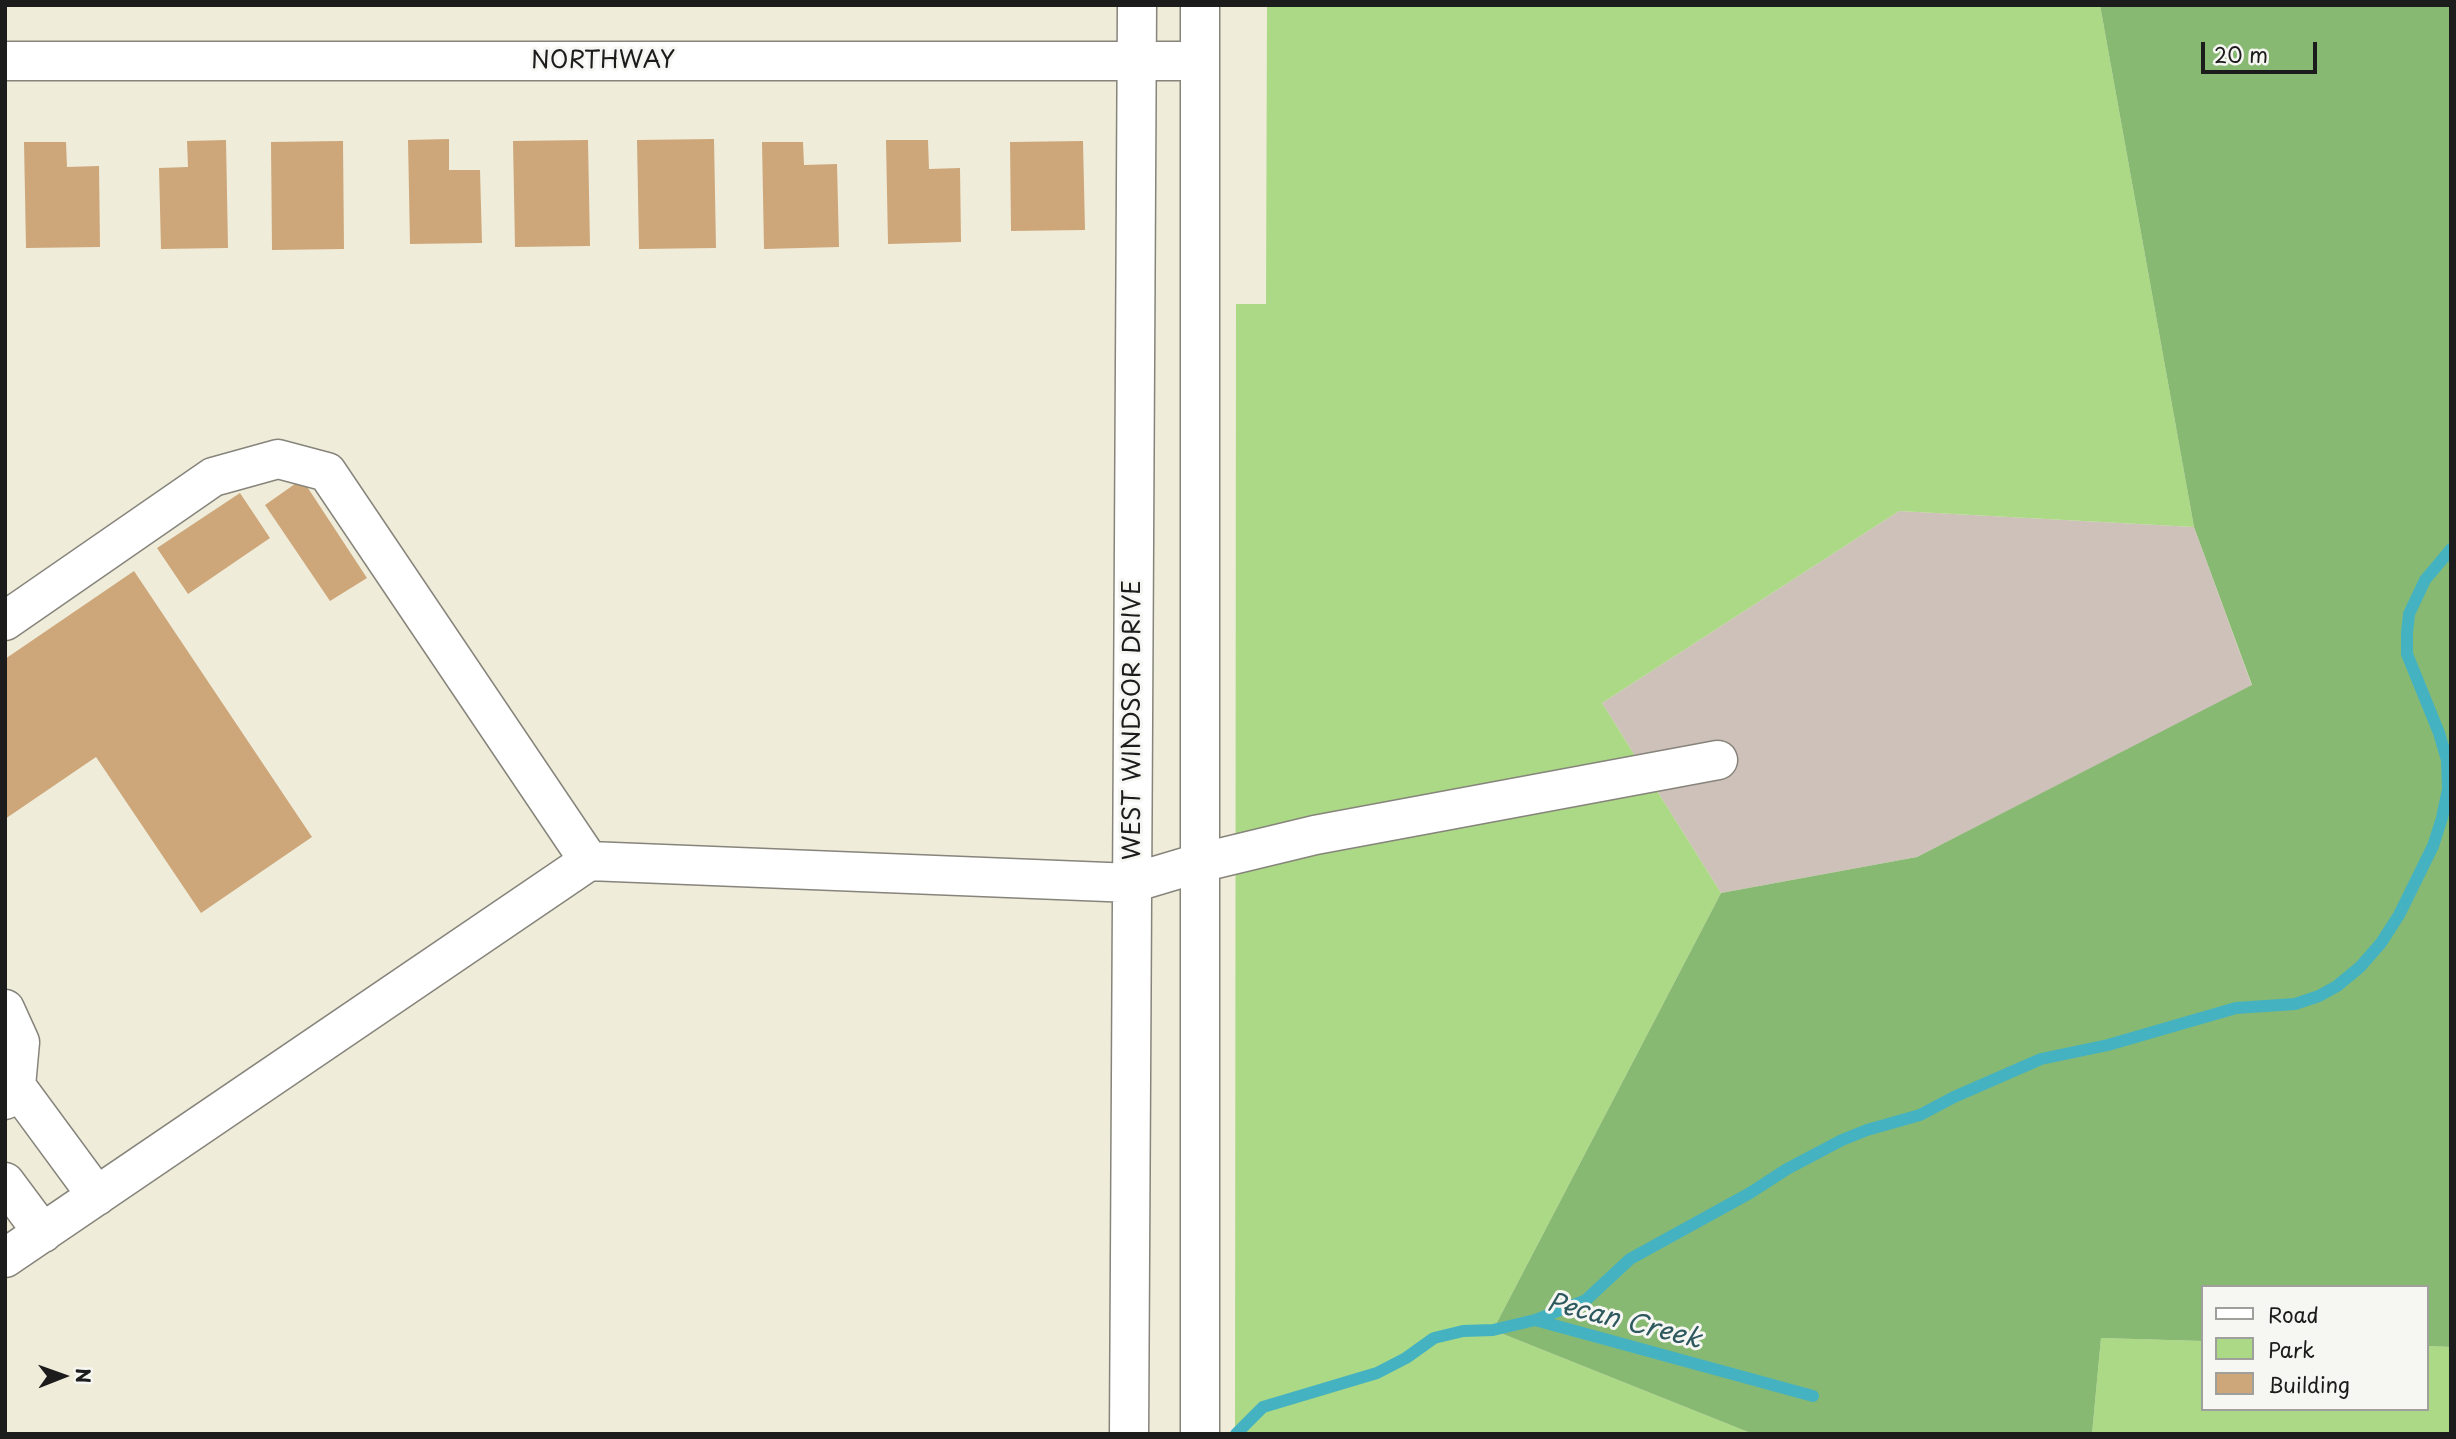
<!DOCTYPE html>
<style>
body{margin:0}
#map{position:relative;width:2456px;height:1439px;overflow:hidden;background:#f0ecda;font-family:"Playpen Sans",sans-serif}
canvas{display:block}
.frame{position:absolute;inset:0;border:7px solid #1c1c1c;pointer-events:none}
.legend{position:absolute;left:2201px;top:1285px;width:228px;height:126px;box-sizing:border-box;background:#f6f6f2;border:2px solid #9f9f9c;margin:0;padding:9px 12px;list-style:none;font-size:21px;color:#1c1c1c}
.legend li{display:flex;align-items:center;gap:14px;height:35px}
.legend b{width:35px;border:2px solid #9f9f9c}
.north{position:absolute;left:28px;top:1341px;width:70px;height:70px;-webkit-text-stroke:5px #f6f6f2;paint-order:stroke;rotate:89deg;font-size:19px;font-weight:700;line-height:28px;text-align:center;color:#1c1c1c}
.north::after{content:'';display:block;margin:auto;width:24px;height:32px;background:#1c1c1c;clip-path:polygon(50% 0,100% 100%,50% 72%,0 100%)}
.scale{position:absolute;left:2201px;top:42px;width:116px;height:32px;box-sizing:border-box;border:4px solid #1c1c1c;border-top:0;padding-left:9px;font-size:21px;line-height:24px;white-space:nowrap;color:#1c1c1c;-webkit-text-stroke:5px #f6f6f2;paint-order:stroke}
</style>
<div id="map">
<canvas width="2456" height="1439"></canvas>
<div class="frame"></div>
<ul class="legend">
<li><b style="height:9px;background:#fff"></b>Road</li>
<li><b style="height:19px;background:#abd986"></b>Park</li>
<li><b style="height:19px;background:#cda77a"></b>Building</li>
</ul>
<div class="north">N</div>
<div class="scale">20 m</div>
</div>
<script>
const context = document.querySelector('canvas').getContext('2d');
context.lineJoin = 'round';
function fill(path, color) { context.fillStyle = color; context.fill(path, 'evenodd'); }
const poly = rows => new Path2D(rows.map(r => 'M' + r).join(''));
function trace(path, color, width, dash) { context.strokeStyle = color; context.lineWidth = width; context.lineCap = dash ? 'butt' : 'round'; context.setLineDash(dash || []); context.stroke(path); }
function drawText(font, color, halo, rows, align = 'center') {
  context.font = font + ' "Playpen Sans",sans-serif'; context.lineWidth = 6; context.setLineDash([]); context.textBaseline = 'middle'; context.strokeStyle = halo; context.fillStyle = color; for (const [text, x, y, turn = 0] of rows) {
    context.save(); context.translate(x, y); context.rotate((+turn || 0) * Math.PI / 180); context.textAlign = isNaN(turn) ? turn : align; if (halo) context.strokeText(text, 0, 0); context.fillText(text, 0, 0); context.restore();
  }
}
fill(poly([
 [1899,511,2194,527,2252,686,1917,857,1721,893,1602,703]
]), '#cec1ba');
fill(poly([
 [1267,5,2100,5,2194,527,1899,511,1602,703,1721,893,1493,1330,1753,1434,1235,1434,1236,304,1266,304],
 [2101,1338,2202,1341,2202,1409,2426,1409,2426,1346,2451,1347,2451,1434,2092,1434]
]), '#abd986');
fill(poly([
 [2100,5,2451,5,2451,1347,2426,1346,2426,1287,2202,1287,2202,1341,2101,1338,2092,1434,1753,1434,1493,1330,1721,893,1917,857,2252,685,2194,527]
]), '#88b973');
trace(poly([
 [1535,1320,1586,1300,1630,1259,1750,1193,1787,1169,1842,1140,1867,1130,1920,1115,1954,1097,2041,1059,2108,1045,2236,1008,2295,1004,2319,996,2337,986,2360,967,2381,943,2399,915,2433,846,2442,818,2448,789,2447,760,2439,733,2407,654,2407,633,2409,614,2425,580,2451,549],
 [1236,1434,1263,1407,1377,1373,1406,1358,1434,1338,1463,1331,1493,1330,1535,1320,1813,1396]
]), '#45b2c2', 12);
fill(poly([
 [449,139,449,170,480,170,482,243,410,244,408,140],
 [714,139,716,248,639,249,637,140],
 [226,140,228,248,161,249,159,168,188,167,187,141],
 [588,140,590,246,515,247,513,141],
 [886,140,928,140,929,169,960,168,961,242,888,244],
 [343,141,344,249,272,250,271,142],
 [1083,141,1085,230,1011,231,1010,142],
 [24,142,66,142,67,167,99,166,100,247,26,248],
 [762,142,803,142,804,165,837,164,839,247,764,249],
 [302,479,367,578,330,601,265,505],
 [240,493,270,538,188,594,157,548],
 [134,571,312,837,201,913,96,757,5,819,5,659]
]), '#cda77a');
const minor = poly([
 [5,61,1200,61],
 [5,621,213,477,278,459,327,472,589,861],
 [5,1009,20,1042,16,1086,5,1100],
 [16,1086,97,1196],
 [5,1182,43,1233],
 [5,1258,589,861,1132,883,1199,863,1315,835,1718,760],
 [1129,1434,1137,5],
 [1200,1434,1200,5]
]);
trace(minor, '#86847b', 41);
trace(minor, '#fff', 38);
drawText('24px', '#1c1c1c', '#f6f6f2', [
 ["NORTHWAY",603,61],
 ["WEST WINDSOR DRIVE",1133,720,-90]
]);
drawText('italic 26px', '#2c585e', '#f6f6f2', [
 ["Pecan Creek",1624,1322,14]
]);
</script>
